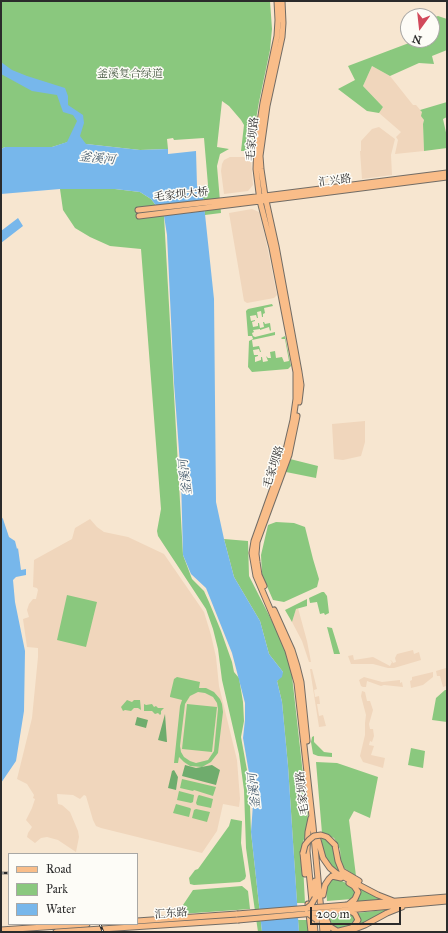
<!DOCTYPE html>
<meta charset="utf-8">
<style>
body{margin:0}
#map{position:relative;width:448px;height:933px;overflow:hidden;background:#f7e6d0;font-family:"IM FELL Great Primer",serif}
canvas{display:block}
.frame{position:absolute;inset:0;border:2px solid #2b2b2b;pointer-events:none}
.legend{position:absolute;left:8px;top:853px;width:130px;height:72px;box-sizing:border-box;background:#fdfcf7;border:1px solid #a9a8a5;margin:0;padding:5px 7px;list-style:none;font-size:12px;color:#2b2b2b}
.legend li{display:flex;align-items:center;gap:8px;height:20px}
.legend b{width:20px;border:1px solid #a9a8a5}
.north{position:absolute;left:400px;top:8px;width:40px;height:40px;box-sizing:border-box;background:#fdfcf7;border:1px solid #a9a8a5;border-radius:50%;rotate:195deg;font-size:11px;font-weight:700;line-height:16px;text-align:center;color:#2b2b2b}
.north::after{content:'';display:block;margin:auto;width:14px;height:18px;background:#d1495b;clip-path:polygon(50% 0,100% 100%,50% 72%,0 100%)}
.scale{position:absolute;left:310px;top:907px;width:91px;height:18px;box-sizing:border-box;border:2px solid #2b2b2b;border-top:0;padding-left:5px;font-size:12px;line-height:14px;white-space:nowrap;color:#2b2b2b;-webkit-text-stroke:3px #fdfcf7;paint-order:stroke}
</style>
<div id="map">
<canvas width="448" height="933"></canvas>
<div class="frame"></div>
<ul class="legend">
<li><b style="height:5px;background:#f9bd89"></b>Road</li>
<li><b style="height:11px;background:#8ac87e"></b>Park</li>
<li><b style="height:11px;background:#77b7eb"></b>Water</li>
</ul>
<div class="north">N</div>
<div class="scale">200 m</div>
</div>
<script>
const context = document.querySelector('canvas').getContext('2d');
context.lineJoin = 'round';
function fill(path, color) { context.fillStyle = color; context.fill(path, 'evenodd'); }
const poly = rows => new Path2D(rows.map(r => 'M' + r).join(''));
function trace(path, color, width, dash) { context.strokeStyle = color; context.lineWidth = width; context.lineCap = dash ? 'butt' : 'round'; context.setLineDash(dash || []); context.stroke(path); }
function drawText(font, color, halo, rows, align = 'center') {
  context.font = font + ' "IM FELL Great Primer","Noto Serif SC",serif'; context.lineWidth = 3; context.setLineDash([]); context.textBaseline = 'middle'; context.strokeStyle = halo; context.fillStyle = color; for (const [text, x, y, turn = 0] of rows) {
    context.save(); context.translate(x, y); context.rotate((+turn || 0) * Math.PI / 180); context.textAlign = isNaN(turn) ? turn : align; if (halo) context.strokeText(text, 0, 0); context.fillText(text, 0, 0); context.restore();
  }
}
fill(poly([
 [372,66,390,76,413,105,416,105,422,112,424,120,423,124,424,151,395,154,398,140,396,137,401,132,379,113,383,107,363,86],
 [379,127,395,139,391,155,392,175,362,179,360,151,361,151,361,141,372,129],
 [230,157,248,157,251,159,253,185,248,191,224,194,221,171,222,164,224,160],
 [252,209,259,212,265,236,277,295,274,298,247,303,244,301,229,213],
 [365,421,365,442,361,456,343,460,334,459,332,424],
 [90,519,97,527,104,532,128,537,164,554,204,612,211,635,216,657,219,686,237,760,240,799,239,807,223,804,217,831,202,853,101,828,96,826,93,820,86,796,84,795,80,799,73,795,57,794,58,804,62,805,70,812,78,831,79,837,76,852,58,840,47,837,41,838,35,843,27,837,28,833,32,827,26,820,32,808,35,799,33,798,34,795,27,784,17,779,32,718,38,657,38,648,27,647,23,619,29,617,27,610,29,604,33,599,36,599,38,590,37,588,33,587,34,560,72,539,75,528],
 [298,608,307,641,311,662,309,662,302,641,292,622,296,609],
 [413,650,414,654,419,652,421,660,394,668,388,668,373,664,351,664,348,656,353,655,354,660,373,657,390,666,392,662,390,660,392,661,393,663,396,662,395,658,397,654],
 [446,668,447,668,447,689,446,686,443,687,440,676,437,676,436,671],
 [310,669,312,669,317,689,314,690,315,697,319,696,320,704,317,704,319,716,323,715,326,726,319,727],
 [433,672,433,677,423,685,411,688,410,681,412,680,412,677],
 [364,677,382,682,400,680,400,683,402,682,403,687,384,685,381,686,367,681,366,687,363,687,361,686,359,680],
 [362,691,365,692,367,701,370,701,373,710,369,724,370,729,373,729,374,736,372,742,370,741,369,745,374,746,371,755,385,758,383,768,363,762,360,756,365,735,365,723,366,715,361,696]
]), '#f0d6bc');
fill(poly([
 [1,1,270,1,272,29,270,50,259,102,251,148,248,151,241,151,244,125,241,120,229,106,222,101,217,147,229,149,220,154,217,166,221,213,205,215,202,186,208,185,204,138,174,140,173,138,167,139,168,149,140,150,68,142,52,147,5,147,1,149],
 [438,16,447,19,447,50,432,56,434,64,419,63,390,76,372,66,363,86,383,107,379,113,367,111,338,89,355,80,348,66,409,43,409,40,432,40,432,18],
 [447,102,447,117,443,119,447,137,447,148,424,151,423,124,424,120,421,116,422,112,420,110],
 [60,189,115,189,140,192,151,199,164,216,183,555,192,579,204,591,209,602,221,631,232,662,234,672,239,678,243,702,244,721,241,737,249,781,251,832,262,932,258,932,246,848,244,790,239,754,222,680,218,649,213,629,206,609,158,536,157,531,161,509,141,249,110,246,90,237,75,228,63,210],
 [272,304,273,306,264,308,265,313,263,314,263,317,262,317,261,311,257,312,258,318,257,318,256,315,250,316,251,321,255,320,255,321,252,322,253,327,258,326,258,323,259,323,260,328,264,327,263,322,264,322,265,324,270,323,271,330,270,331,269,327,260,330,260,329,253,330,254,332,252,333,253,336,255,337,275,332,275,335,252,340,253,347,259,346,261,352,260,352,259,349,253,350,254,355,258,355,258,356,255,357,255,362,261,360,261,357,262,357,263,362,268,361,266,356,268,358,271,358,270,352,275,351,276,358,282,357,284,362,289,361,285,339,282,339,281,338,285,336,291,366,288,369,252,372,248,367,249,341,253,339,252,336,248,336,246,311,248,309],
 [290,459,318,466,316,478,286,472,286,470],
 [276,522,294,523,305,527,313,559,319,579,317,587,284,602,273,600,262,575,261,555,268,525],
 [224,539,248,541,249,576,275,627,286,652,291,667,308,819,306,833,302,845,305,903,297,903,288,766,282,702,277,681,283,672,269,654,260,621,234,577],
 [322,592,324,592,327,596,329,613,325,615,324,613,320,614,317,602,310,603,309,598],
 [67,595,97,602,86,647,57,640],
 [307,599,307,606,296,609,292,622,285,610],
 [327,627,332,628,340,654,334,654],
 [177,677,200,682,199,688,206,688,214,692,220,699,222,704,223,712,218,753,211,762,202,767,190,766,184,762,179,757,178,763,174,763,180,706,182,700,170,697,170,696,174,679],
 [198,692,205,693,213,697,217,703,218,709,214,751,208,760,196,763,190,761,184,757,181,752,180,746,185,704,190,696],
 [445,690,447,690,447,722,432,720,436,698],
 [127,700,132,702,134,700,140,700,141,710,138,708,134,708,131,711,125,710,123,711,121,707],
 [144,704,146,705,152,704,154,707,156,706,158,708,164,708,161,711,161,714,160,715,158,713,155,714,152,711,144,711],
 [187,704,217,707,212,752,182,749],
 [314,736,314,742,324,752,332,753,332,757,318,756,313,754,311,742,312,737],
 [411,748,425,751,423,768,408,765],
 [316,762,337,763,378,777,370,818,354,811,349,820,356,876,344,868,341,863,340,849,334,838,322,833],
 [182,779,216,787,213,796,194,790,193,791,180,788],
 [179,791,194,795,193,802,191,803,177,800],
 [199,795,213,799,211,808,197,805,196,803,198,796],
 [176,804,190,808,191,809,189,817,173,813],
 [196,809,210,812,207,822,192,818,194,810],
 [231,819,242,821,241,843,246,876,245,879,240,882,194,885,190,884,189,878,195,870,198,869,229,826],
 [321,838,328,840,332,843,343,874,333,868,326,859,322,847],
 [336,878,352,886,356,893,355,896,352,899,327,901,326,889,328,882,332,879],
 [242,886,248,891,250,909,181,914,179,911,193,890],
 [358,886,384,899,355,902,360,893],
 [392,909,356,928,360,921,359,916,357,913],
 [351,914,354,915,355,919,352,925,342,928,336,928,329,920,328,916],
 [298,920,308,920,310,932,299,932]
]), '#8ac87e');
fill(poly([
 [165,714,167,742,166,742,158,740],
 [137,717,148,720,146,728,135,725],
 [185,765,196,768,212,765,220,770,216,785,182,776],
 [174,770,178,777,176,790,168,788,172,771]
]), '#6fac6d');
fill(poly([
 [1,62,12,70,27,76,65,88,68,96,68,105,83,115,84,123,80,136,86,144,140,150,168,149,168,154,196,151,197,186,202,186,214,299,216,502,224,539,234,577,260,621,269,654,283,672,282,677,277,681,282,702,288,766,299,932,262,932,251,832,253,804,249,773,243,738,245,720,245,703,232,653,206,588,191,574,183,555,181,478,174,383,167,235,164,216,151,199,140,192,115,189,60,189,1,194,1,149,5,147,52,147,67,142,77,121,73,115,63,112,57,95,32,91,1,74],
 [18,218,23,226,1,243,1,231],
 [1,516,3,519,9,537,15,541,17,549,18,548,21,570,26,569,26,575,16,577,13,580,15,602,25,651,24,711,16,761,1,783]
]), '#77b7eb');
const major = poly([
 [277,1,278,20,277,36,263,103,257,141,256,169,260,201,272,248,296,372,296,399,293,420,285,454,254,541,252,553,256,576,288,651,297,683,313,826,323,932],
 [282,1,283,23,282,37,267,106,260,156,261,169,265,196,276,246,299,372,301,385,299,402],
 [138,210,265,196,447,173],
 [139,216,260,201,447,177],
 [264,586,259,575,257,562,256,554,257,542,289,455,297,416],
 [274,610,292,650,297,666,301,682,307,741],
 [311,818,308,832,307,851,315,932],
 [318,840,323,858,330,868,336,873,378,895,396,902],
 [335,845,338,861,342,871,359,881],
 [303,853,305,874],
 [315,881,315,898],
 [323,895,325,885,329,879,332,876,341,878],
 [308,904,311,932],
 [347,905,447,897],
 [348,905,355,899,358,892,354,886,349,883],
 [325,908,328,932],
 [348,910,447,901],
 [137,921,237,914],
 [327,921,329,926,337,931,339,931,351,928,354,926,358,920,355,914,349,910],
 [1,930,87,924],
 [56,932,238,920],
 [347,932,365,925,387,913,402,907]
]);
trace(major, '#726c65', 7);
trace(major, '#f9bd89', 5);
const rail = poly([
 [1,873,9,873],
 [100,924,103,932]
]);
trace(rail, '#2b2b2b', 2.5);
trace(rail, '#fdfcf7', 1, [3]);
const majorBridge = poly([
 [303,853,305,845,309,840,314,836,321,835,327,837,335,845],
 [306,909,311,905,315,898],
 [237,914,347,905],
 [309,914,317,920],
 [238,920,348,910]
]);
trace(majorBridge, '#726c65', 7, []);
trace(majorBridge, '#f9bd89', 5);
drawText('11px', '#485a44', '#fdfcf7', [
 ["釜溪复合绿道",130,74]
]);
drawText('11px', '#2b2b2b', '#fdfcf7', [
 ["毛家坝路",253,139,-84],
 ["汇兴路",335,181,-7],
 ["毛家坝大桥",181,195,-6],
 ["毛家坝路",274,467,-72],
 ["毛家坝路",303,793,-96],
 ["汇东路",171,914,-4]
]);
drawText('italic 12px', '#465c6e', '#fdfcf7', [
 ["釜溪河",97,159,6],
 ["釜溪河",186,477,-97],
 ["釜溪河",255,791,-96]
]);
</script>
